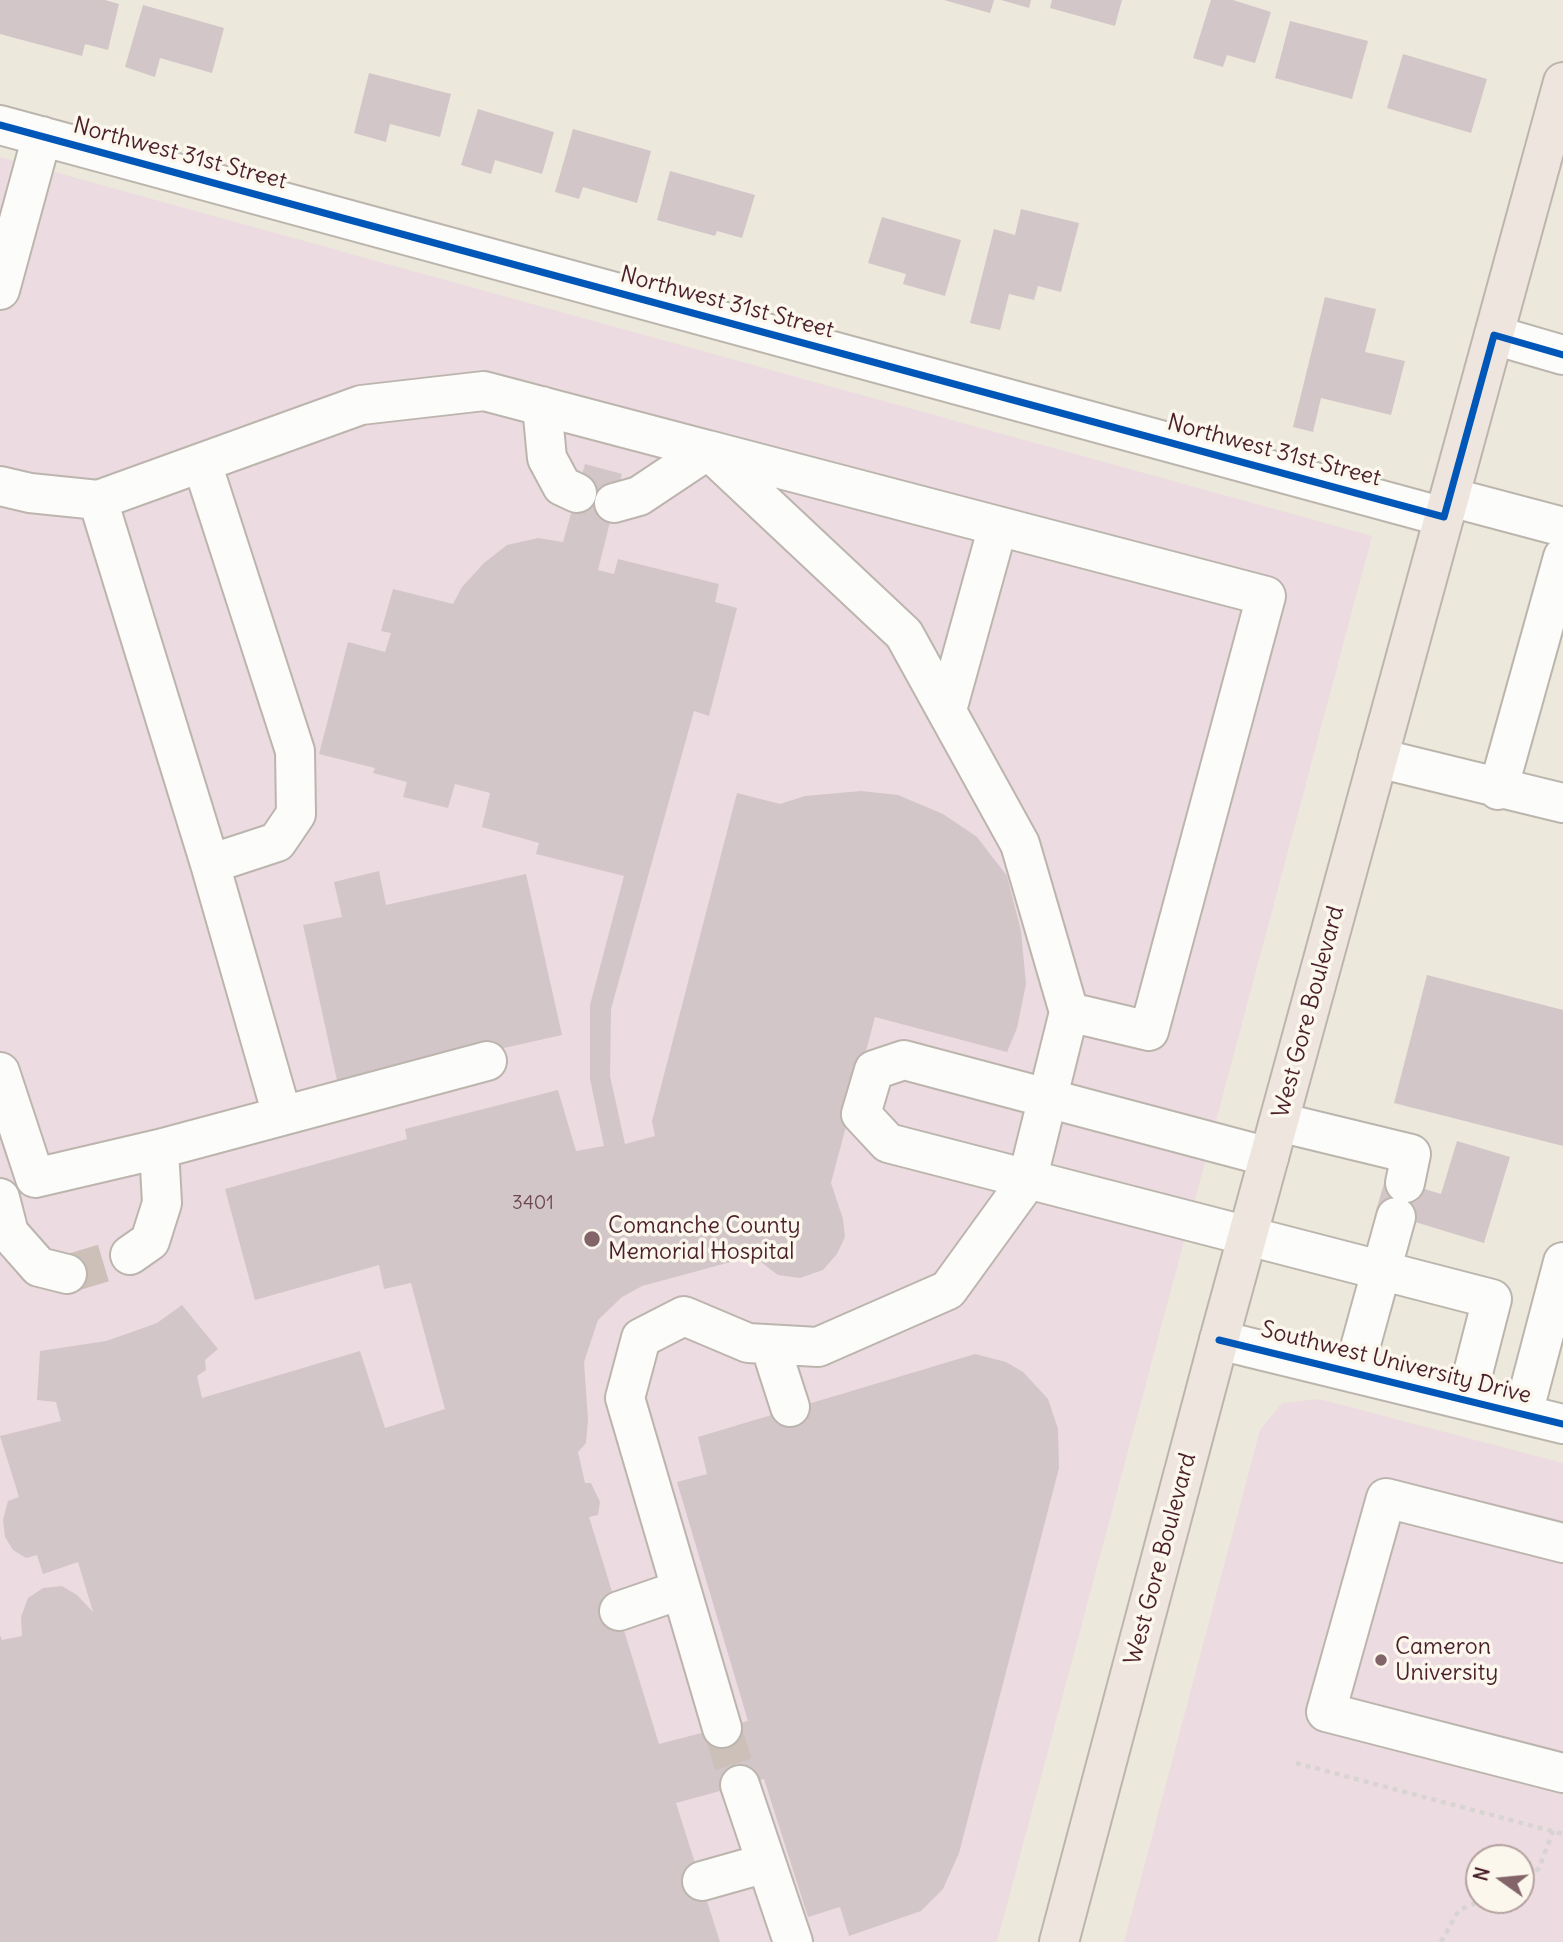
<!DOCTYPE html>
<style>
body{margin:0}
#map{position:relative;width:1563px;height:1942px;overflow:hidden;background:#ece8db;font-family:Delius,sans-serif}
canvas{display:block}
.north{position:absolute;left:1465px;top:1844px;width:70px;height:70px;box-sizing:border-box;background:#fbf7ec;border:2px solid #b4a19f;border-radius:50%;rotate:285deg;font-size:19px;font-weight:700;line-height:28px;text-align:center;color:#4a1f2b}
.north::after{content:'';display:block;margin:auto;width:24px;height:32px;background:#836569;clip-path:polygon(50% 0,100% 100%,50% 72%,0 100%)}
</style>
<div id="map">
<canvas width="1563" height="1942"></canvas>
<div class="north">N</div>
</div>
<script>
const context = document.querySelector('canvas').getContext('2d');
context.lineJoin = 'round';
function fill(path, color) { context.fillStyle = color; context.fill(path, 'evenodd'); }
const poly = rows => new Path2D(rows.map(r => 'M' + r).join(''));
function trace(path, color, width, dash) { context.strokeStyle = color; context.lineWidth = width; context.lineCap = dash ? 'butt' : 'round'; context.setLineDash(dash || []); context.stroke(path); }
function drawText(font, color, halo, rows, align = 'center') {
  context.font = font + ' Delius,sans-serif'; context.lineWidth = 7; context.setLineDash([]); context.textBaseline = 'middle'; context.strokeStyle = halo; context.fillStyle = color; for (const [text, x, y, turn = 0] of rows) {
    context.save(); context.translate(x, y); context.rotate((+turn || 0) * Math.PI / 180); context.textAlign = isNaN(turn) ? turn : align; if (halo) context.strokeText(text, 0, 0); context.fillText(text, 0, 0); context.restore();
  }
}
fill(poly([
 [0,157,1372,536,997,1942,0,1942],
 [1319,1399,1563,1463,1563,1942,1124,1942,1260,1430,1282,1403],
 [1479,1858,1521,1858,1521,1900,1479,1900]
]), '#eddbe2');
fill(poly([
 [0,0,105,0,119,4,108,50,85,44,82,56,0,34],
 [944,0,994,0,990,13],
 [1001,0,1031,0,1029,8],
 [1052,0,1122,0,1115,26,1050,8],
 [1211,0,1233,0,1271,12,1255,63,1227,55,1223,67,1193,58],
 [143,5,224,28,212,73,160,58,155,77,125,67],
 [1290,21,1368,41,1352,99,1275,78],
 [1403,54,1487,79,1471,133,1387,108],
 [369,73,451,94,440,137,390,124,386,142,354,133],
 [478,109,554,132,542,174,495,160,491,174,461,165],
 [573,129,651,151,637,203,583,187,579,199,555,192],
 [670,171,755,195,742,238,717,231,715,236,657,220],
 [1021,209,1079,223,1061,292,1038,286,1034,300,1009,294,1000,330,970,323,994,229,1015,235],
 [882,217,961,240,945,296,903,284,906,274,868,263],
 [1325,297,1376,309,1365,352,1405,361,1391,415,1321,398,1313,432,1293,427],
 [585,464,622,474,598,570,614,574,618,559,719,584,715,602,737,608,709,716,694,711,611,1009,610,1076,625,1144,655,1136,652,1121,737,793,780,804,805,796,861,791,898,795,943,814,977,837,1007,876,1021,931,1026,984,1017,1028,1007,1052,875,1017,831,1183,843,1219,845,1237,837,1254,823,1270,800,1278,778,1275,753,1256,642,1286,622,1297,598,1320,584,1362,588,1420,586,1443,578,1452,585,1483,591,1483,600,1502,598,1515,589,1517,659,1744,748,1721,677,1482,707,1474,698,1437,975,1354,1006,1362,1023,1372,1048,1399,1058,1429,1059,1468,959,1853,943,1889,921,1911,849,1936,840,1907,808,1917,764,1779,676,1803,720,1942,0,1942,0,1635,2,1640,22,1636,21,1617,28,1598,43,1588,62,1586,77,1595,93,1612,78,1562,43,1574,37,1555,26,1558,13,1550,5,1537,3,1520,8,1501,19,1497,0,1436,61,1421,56,1402,37,1400,40,1351,106,1341,132,1332,157,1323,182,1305,218,1349,205,1360,206,1370,197,1376,202,1398,360,1351,385,1428,445,1409,411,1283,384,1289,379,1265,255,1300,225,1189,407,1139,405,1129,558,1090,576,1151,604,1146,590,1079,590,1005,624,876,536,854,539,843,482,827,490,793,455,784,448,808,403,797,407,782,373,773,375,768,319,754,348,642,385,652,391,633,381,631,393,589,453,604,462,587,484,563,507,545,538,538,563,542],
 [379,871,386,905,526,874,562,1035,338,1085,303,925,342,917,334,882],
 [1427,975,1563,1010,1563,1146,1394,1103],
 [1457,1141,1510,1157,1484,1243,1376,1210,1386,1177,1441,1194]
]), '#d2c6c8');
trace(poly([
 [67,1274,130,1255],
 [722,1728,740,1785]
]), '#ccc0b8', 38, [38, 19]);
const minor = poly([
 [0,125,1444,517],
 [0,290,42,136],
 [1494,335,1563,355],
 [542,406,547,458,562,486,577,493],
 [202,463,295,751,296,814,277,842,210,864],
 [0,486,30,493,98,500,361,405,484,391,708,450,904,634,1020,844,1069,1012,1027,1181,948,1290,818,1347,748,1343,684,1316,641,1338,625,1398,722,1728],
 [1450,497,1563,527],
 [98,500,210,864,282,1115],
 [614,503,639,496,708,450,998,526,947,710],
 [998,526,1266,596,1149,1031,1069,1012],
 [1378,758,1563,803],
 [1498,790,1563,557],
 [0,1072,35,1178,159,1149,487,1061],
 [1279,1122,1411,1154,1405,1183],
 [1269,1157,904,1060,874,1070,861,1114,888,1143,1492,1299,1466,1400],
 [0,1198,9,1233,39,1267,67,1274],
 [130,1255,150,1241,162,1203,159,1149],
 [1219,1340,1563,1424],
 [770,1345,790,1407],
 [1353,1373,1396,1217],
 [1523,1414,1563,1262],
 [1563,1543,1386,1498,1326,1712,1563,1773],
 [619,1611,680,1590],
 [740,1785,793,1942],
 [702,1881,766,1863]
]);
const major = poly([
 [1059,1942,1219,1340,1563,82]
]);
trace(minor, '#bcb5ae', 42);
trace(major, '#bcb5ae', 42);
trace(poly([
 [1296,1763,1563,1834],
 [1521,1885,1539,1868,1553,1831],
 [1441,1942,1459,1910,1483,1900]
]), '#d8d4d2', 4.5, [5, 5]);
trace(minor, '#fcfcfa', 38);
trace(major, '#eee6de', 38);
trace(poly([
 [0,125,1444,517,1494,335,1563,355],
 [1219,1340,1563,1424]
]), '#0057b8', 7);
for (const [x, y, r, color] of [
 [592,1239,9,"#836569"],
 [1381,1660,7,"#836569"]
]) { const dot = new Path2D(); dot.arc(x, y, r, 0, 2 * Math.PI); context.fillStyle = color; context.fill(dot); trace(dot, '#fbf7ec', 2.5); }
drawText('19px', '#6c4952', null, [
 ["3401",533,1204]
]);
drawText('23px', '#4a1f2b', '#fbf7ec', [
 ["Northwest 31st Street",180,154,15],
 ["Northwest 31st Street",727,303,15],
 ["Northwest 31st Street",1274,451,15],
 ["West Gore Boulevard",1309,1012,-75],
 ["Southwest University Drive",1396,1363,14],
 ["West Gore Boulevard",1161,1559,-75]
]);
drawText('23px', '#4a1f2b', '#fbf7ec', [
 ["Comanche County",608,1226],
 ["Memorial Hospital",608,1252],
 ["Cameron",1395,1647],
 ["University",1395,1673]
], 'left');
</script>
